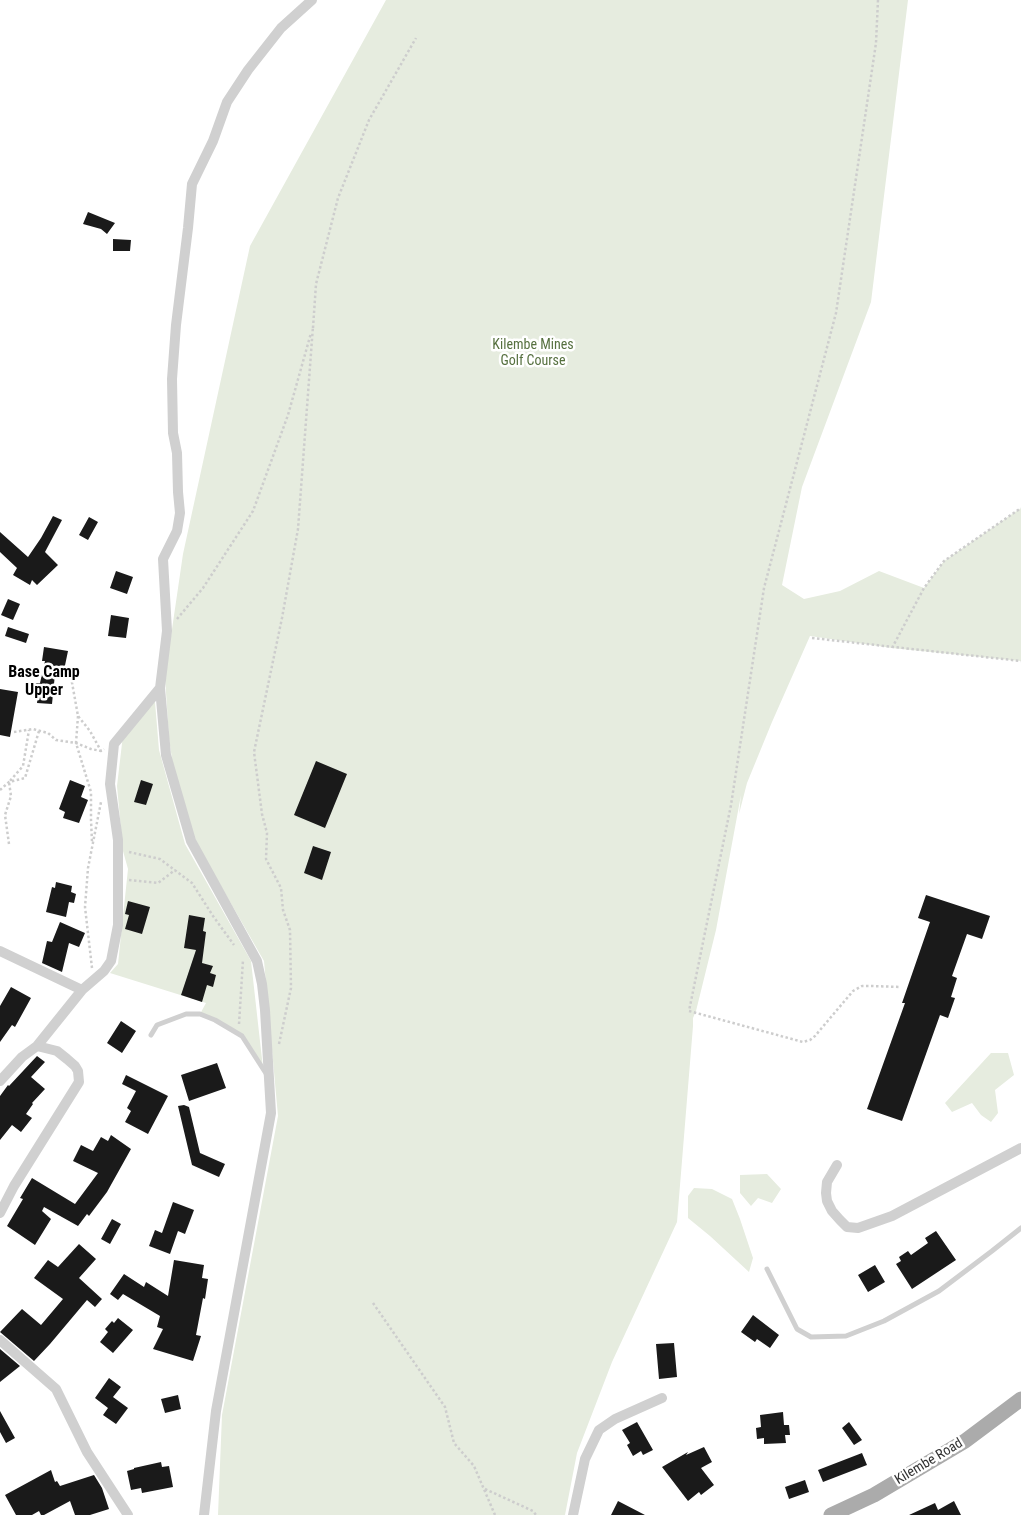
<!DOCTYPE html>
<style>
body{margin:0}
canvas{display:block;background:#fff}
</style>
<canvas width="1021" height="1515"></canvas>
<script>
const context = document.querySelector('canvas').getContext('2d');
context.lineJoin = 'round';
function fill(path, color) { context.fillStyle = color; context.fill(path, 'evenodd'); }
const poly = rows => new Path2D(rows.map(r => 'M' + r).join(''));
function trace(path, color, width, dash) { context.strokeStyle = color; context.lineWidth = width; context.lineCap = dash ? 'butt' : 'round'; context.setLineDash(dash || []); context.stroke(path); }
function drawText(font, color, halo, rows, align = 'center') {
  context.font = font + ' "Roboto Condensed",sans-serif'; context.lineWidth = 5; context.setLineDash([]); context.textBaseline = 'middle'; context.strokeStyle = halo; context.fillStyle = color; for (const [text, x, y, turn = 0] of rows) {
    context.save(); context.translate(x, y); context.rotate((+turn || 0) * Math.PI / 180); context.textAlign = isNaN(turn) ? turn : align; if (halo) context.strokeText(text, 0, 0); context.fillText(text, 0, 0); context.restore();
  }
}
fill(poly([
 [386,0,908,0,871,302,802,487,782,585,804,599,840,591,879,571,924,588,944,561,1021,508,1021,661,892,648,810,636,772,722,747,783,739,814,741,795,716,930,696,1011,693,1018,693,1026,677,1222,612,1362,577,1453,565,1515,218,1515,222,1415,278,1116,264,961,202,853,191,830,173,766,169,738,165,677,183,554,250,246],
 [155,702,159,750,185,844,251,961,263,1068,238,1033,200,1014,206,1003,110,973,118,964,128,869,123,851,117,786,123,735],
 [991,1053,1008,1053,1014,1075,995,1090,998,1113,991,1122,981,1115,972,1103,952,1112,945,1103],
 [767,1174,781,1189,772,1203,758,1198,751,1206,740,1193,740,1175],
 [694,1188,712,1189,732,1199,740,1219,753,1258,749,1272,710,1236,688,1218,688,1196]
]), '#e6ecdf');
fill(poly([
 [88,212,115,223,107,234,101,229,83,224],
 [113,239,131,240,130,251,113,251],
 [53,516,62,520,45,552,58,565,37,585,32,580,30,585,13,575,17,568,0,552,0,532,28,557,41,538],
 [89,517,98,522,88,540,79,535],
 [116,571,133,577,127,594,110,588],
 [8,599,20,604,13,620,1,615],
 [111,615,129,618,126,638,108,636],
 [8,627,29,634,26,643,5,636],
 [44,647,68,651,63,675,55,674,52,704,37,703,38,695,34,695,35,683,40,683,45,661,42,661],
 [0,689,18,692,10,737,0,735],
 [316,761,347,774,325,828,294,815],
 [70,780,85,786,81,797,88,800,79,823,63,818,65,812,59,809],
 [141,780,153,784,146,805,134,802],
 [313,846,331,852,322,880,304,873],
 [56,882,72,886,71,892,76,894,74,903,69,902,66,917,46,912,52,887,55,888],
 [926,895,990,916,982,939,967,934,952,976,957,978,951,997,955,998,948,1018,940,1015,902,1121,867,1109,905,1003,902,1003,930,922,918,918],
 [128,901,150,907,142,934,125,929,129,915,125,914],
 [189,915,205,918,203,931,206,932,202,963,213,966,210,973,216,975,213,987,207,985,202,1002,181,995,196,950,184,948],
 [60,922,85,933,79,947,69,943,62,972,42,963,47,941,52,942],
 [11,987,31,998,15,1027,12,1025,0,1042,0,1006],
 [121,1021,136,1031,122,1053,107,1043],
 [37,1056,45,1062,31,1077,45,1089,32,1103,33,1104,26,1114,32,1118,21,1132,12,1125,0,1140,0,1096,8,1085,9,1086],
 [217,1063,226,1088,189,1101,181,1075],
 [126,1075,168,1096,148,1134,125,1122,131,1111,127,1108,136,1091,122,1084],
 [184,1105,189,1107,200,1153,225,1164,219,1177,192,1165,178,1106],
 [111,1135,131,1149,107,1192,89,1216,87,1214,78,1226,44,1207,42,1211,51,1219,35,1245,7,1226,23,1199,20,1198,32,1178,75,1204,98,1173,73,1161,81,1145,93,1151,101,1137,108,1141],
 [173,1202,194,1210,185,1234,178,1231,170,1254,149,1246,155,1230,162,1233],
 [112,1219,121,1224,110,1244,101,1239],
 [936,1231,956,1260,912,1289,896,1264,901,1261,899,1257,908,1251,911,1255,928,1243,925,1238],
 [79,1244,96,1259,79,1278,102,1299,95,1307,87,1300,50,1344,34,1361,0,1332,22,1309,41,1325,63,1299,34,1278,48,1260,58,1267],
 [174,1260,204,1265,202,1278,208,1279,205,1299,203,1298,196,1335,201,1336,193,1361,153,1349,163,1329,157,1327,160,1316,123,1294,118,1300,110,1294,124,1274,144,1287,146,1282,168,1296],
 [875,1265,885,1282,868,1292,858,1275],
 [753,1315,779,1335,770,1348,757,1339,755,1342,741,1332],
 [118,1318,133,1330,113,1353,100,1342,108,1332,105,1329,112,1321,114,1323],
 [674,1343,677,1377,659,1379,656,1344],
 [0,1349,20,1366,0,1382],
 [109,1378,121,1387,113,1397,128,1408,116,1424,103,1415,108,1408,95,1398],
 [178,1395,181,1409,165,1413,161,1399],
 [0,1411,15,1438,6,1443,0,1432],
 [783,1412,784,1425,789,1425,790,1435,785,1435,786,1443,764,1444,764,1438,757,1439,756,1428,761,1427,760,1415],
 [637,1422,653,1450,643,1455,641,1451,633,1456,627,1445,630,1443,622,1430],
 [849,1422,862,1440,854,1445,842,1428],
 [704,1447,712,1462,701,1468,714,1485,701,1495,699,1492,688,1501,662,1467,688,1452,686,1455],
 [862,1453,867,1465,823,1482,818,1470],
 [161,1462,162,1467,169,1466,173,1487,142,1493,141,1488,131,1490,127,1471,134,1469,134,1468],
 [51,1470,55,1482,57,1481,60,1486,94,1475,102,1488,109,1509,90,1515,75,1515,70,1501,44,1515,41,1515,39,1511,32,1515,16,1515,5,1495],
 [805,1480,809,1492,789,1499,785,1487],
 [618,1501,645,1515,611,1515],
 [954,1501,961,1515,909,1515,935,1503,938,1510]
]), '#1a1a1a');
trace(poly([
 [878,0,876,43,836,313,764,588,731,805,689,1011,803,1042,810,1040,815,1036,853,991,862,986,871,986,900,987],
 [313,328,316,284,338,198,369,120,416,38],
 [177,619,203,588,253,511,288,415,311,333],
 [812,638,1021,661],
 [892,648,924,588,944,561,1021,508],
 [71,677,78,716,90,731,101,751,104,749],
 [78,716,76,743,91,792,91,820,92,842],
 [14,732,33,729,48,733,56,740,76,743,91,749,101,751],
 [0,790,9,782,25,778,39,731],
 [9,844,5,815,11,796,9,782,23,766,29,730],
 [129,852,160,859,192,883,213,916,234,945],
 [129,880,158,883,175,870],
 [92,968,85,907,88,868,101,802],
 [239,1024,243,960],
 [279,1044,291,988,290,930,283,910,281,888,266,859,267,833,262,814,254,752,282,618,298,529,313,326],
 [373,1303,445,1407,454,1443,474,1466,495,1515],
 [485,1489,533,1511,536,1515]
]), '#cdcdcd', 2.5, [2.5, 2.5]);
trace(poly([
 [151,1035,157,1025,186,1014,200,1014,215,1020,242,1036,267,1075],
 [767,1269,797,1329,811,1337,846,1336,884,1321,939,1291,992,1251,1021,1228]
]), '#d0d0d0', 5);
trace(poly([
 [0,951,82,990],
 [37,1046,82,990,104,971,111,961,118,925,118,840,110,784,114,744,160,688],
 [0,1081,22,1057,37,1046,57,1051,67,1059,75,1066,78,1071,79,1082,14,1186,0,1213],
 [837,1165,827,1182,826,1193,827,1201,832,1211,840,1220,847,1227,858,1228,892,1216,1021,1148],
 [0,1340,56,1389,87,1452,128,1515],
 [204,1515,216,1411,271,1113,265,1010,262,984,257,961,191,841,166,755,160,688,167,631,163,559,177,531,180,513,178,492,177,453,173,433,172,379,176,325,188,228,192,184,213,141,227,102,248,70,281,28,312,0],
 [573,1515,585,1459,599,1430,615,1419,662,1398]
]), '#d0d0d0', 10);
trace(poly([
 [831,1515,874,1495,965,1441,1021,1399]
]), '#ababab', 15);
drawText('14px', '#56703f', '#fff', [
 ["Kilembe Mines",533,345],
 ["Golf Course",533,361]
]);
drawText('14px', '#333', '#fff', [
 ["Kilembe Road",929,1462,-31]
]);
drawText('bold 16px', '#000', '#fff', [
 ["Base Camp",44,673],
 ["Upper",44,691]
]);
</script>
